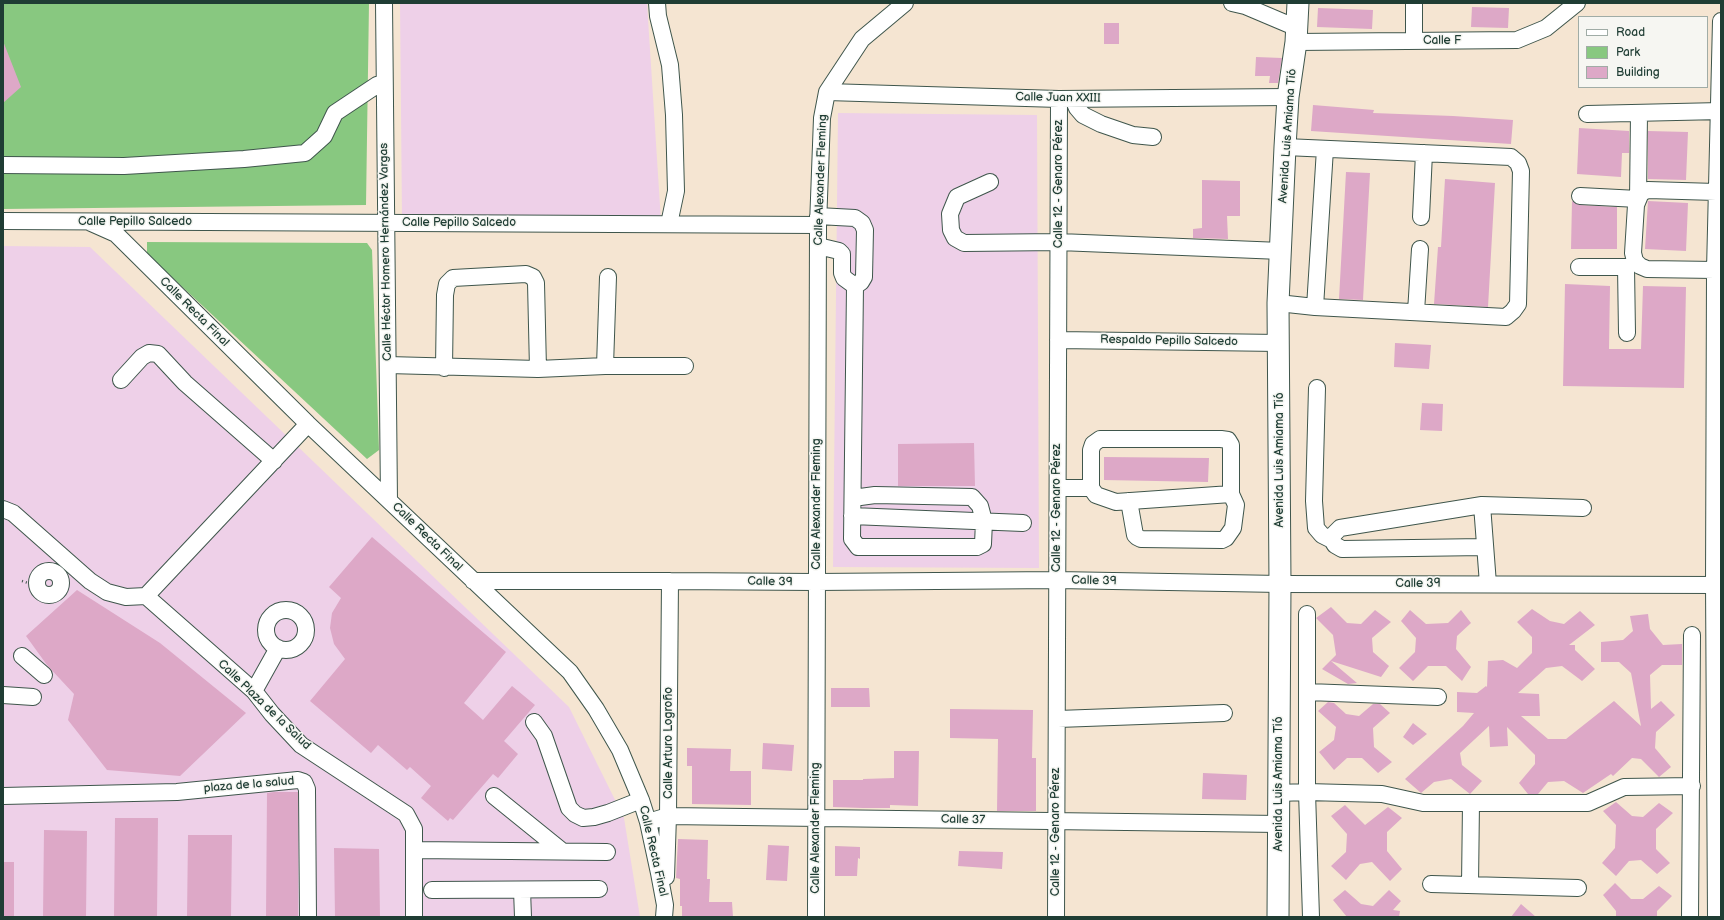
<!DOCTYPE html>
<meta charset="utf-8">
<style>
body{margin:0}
#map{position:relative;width:1724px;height:920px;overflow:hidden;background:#f5e5d2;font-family:"Balsamiq Sans",sans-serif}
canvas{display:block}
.frame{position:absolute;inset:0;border:4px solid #1f3d34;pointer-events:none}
.legend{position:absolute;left:1578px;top:16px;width:130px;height:72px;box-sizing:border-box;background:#f6f6f2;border:1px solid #a0aca6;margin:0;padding:5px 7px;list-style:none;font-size:12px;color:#1f3d34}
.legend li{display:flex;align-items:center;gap:8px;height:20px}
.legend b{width:20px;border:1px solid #a0aca6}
</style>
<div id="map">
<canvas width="1724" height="920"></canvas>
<div class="frame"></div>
<ul class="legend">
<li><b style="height:5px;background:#fff"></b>Road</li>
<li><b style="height:11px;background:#88c880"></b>Park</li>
<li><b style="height:11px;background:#dda8c7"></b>Building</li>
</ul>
</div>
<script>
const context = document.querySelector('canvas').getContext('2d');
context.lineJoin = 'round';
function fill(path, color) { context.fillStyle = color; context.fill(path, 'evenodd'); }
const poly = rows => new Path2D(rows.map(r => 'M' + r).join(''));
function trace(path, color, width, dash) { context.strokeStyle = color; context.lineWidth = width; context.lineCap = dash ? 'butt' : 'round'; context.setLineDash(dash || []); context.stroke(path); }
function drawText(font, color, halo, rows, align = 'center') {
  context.font = font + ' "Balsamiq Sans",sans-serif'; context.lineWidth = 3; context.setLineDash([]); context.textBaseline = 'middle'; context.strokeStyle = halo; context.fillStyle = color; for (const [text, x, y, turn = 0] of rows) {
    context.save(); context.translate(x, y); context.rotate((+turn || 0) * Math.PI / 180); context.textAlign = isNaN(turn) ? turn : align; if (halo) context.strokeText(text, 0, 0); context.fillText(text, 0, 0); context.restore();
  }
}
fill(poly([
 [400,3,647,3,661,221,402,219],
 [838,113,1037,115,1039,568,833,567],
 [3,246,90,247,569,707,624,818,640,917,3,917]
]), '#eed0e8');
fill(poly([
 [3,3,369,3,366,205,3,209],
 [147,242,367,243,372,250,379,450,367,459,147,254]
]), '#88c880');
fill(poly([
 [1472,7,1509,8,1508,28,1471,27],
 [1318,8,1373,10,1372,29,1317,27],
 [1104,23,1119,23,1119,44,1104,44],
 [3,41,21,87,3,103],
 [1256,57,1282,58,1278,83,1269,83,1270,76,1255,76],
 [1313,105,1374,110,1373,113,1453,116,1513,120,1511,144,1311,131],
 [1579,128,1629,131,1629,153,1622,153,1621,177,1577,174],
 [1648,131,1688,132,1686,180,1648,179],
 [1346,172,1370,173,1363,300,1339,299],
 [1445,179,1495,183,1488,307,1434,304,1438,247,1441,247],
 [1202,180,1240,181,1240,216,1227,216,1228,239,1193,238,1193,229,1202,228],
 [1572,201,1580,205,1617,207,1617,249,1571,249],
 [1648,201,1688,203,1686,251,1645,249],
 [1565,284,1610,286,1609,349,1641,349,1643,286,1686,287,1684,388,1563,386],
 [1395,343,1431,345,1429,369,1394,367],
 [1422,403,1443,404,1442,431,1420,430],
 [974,443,975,486,898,486,898,444],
 [1104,457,1209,458,1208,482,1104,480],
 [372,537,506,652,464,703,483,720,512,686,535,705,504,741,518,754,498,778,493,774,453,820,450,818,448,821,421,798,431,786,410,767,407,770,378,745,371,753,310,701,345,659,334,644,330,628,332,613,341,598,329,587],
 [77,590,160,643,246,713,180,776,107,770,68,720,74,694,47,665,26,636],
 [1331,607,1347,623,1361,624,1375,610,1391,622,1372,638,1373,652,1389,666,1381,677,1331,661,1357,683,1348,684,1322,669,1336,655,1333,635,1316,618],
 [1532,609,1550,621,1564,624,1580,611,1595,625,1569,645,1575,645,1575,650,1595,669,1582,681,1562,666,1546,668,1518,693,1539,694,1540,716,1521,716,1548,739,1566,739,1614,701,1641,726,1631,673,1619,662,1601,662,1601,642,1623,640,1633,631,1630,616,1648,614,1650,629,1663,645,1682,644,1682,665,1662,665,1650,675,1651,709,1661,701,1675,715,1656,732,1655,748,1671,767,1659,777,1641,759,1632,758,1613,776,1611,774,1583,793,1564,781,1548,782,1538,794,1528,794,1519,783,1535,764,1535,755,1507,727,1508,746,1490,747,1489,726,1460,753,1462,765,1482,781,1470,794,1451,779,1434,782,1421,793,1405,779,1463,726,1474,713,1457,712,1457,692,1477,693,1486,686,1487,687,1488,661,1503,660,1517,668,1532,653,1532,637,1517,622],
 [1410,610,1426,624,1448,623,1461,610,1471,623,1457,636,1456,649,1471,667,1462,681,1446,666,1428,666,1413,681,1399,668,1415,652,1416,638,1401,621],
 [831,688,869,688,870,707,831,707],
 [1328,702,1334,703,1346,714,1359,716,1373,704,1380,704,1390,713,1373,728,1374,747,1392,762,1378,773,1362,758,1347,758,1334,770,1319,752,1334,740,1336,727,1318,711],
 [950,709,1033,710,1032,758,1036,758,1036,811,997,811,998,739,950,738],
 [1413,723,1427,734,1413,745,1403,737],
 [763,743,794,745,792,771,762,769],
 [687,748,731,749,730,771,751,771,751,805,692,804,692,766,687,766],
 [894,751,919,751,918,806,890,805,890,808,863,808,833,807,833,780,863,780,863,779,894,778],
 [1203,773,1247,775,1246,800,1202,799],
 [274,792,298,792,298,917,266,917,267,793],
 [1616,802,1632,816,1643,817,1659,803,1673,813,1656,829,1656,849,1670,863,1657,874,1641,860,1629,861,1616,876,1602,863,1615,848,1616,825,1603,811],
 [1345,805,1365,825,1388,807,1402,818,1387,832,1387,851,1402,869,1390,881,1372,862,1360,864,1346,880,1331,866,1346,852,1347,834,1331,816],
 [115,818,158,818,157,917,114,917],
 [44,830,87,831,86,917,43,917],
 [188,835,232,835,231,917,187,917],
 [678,839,708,840,707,879,710,879,709,902,732,902,733,917,682,917,682,906,680,906,680,879,676,878],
 [768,845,789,846,787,881,766,880],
 [835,846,860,847,860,859,858,858,857,876,835,876],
 [334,848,379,849,380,917,335,917],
 [959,851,1003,852,1002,869,958,866],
 [3,862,14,862,14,917,3,917],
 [1615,883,1631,899,1643,899,1659,886,1672,896,1657,911,1657,917,1616,917,1616,911,1603,895],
 [1345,890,1361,904,1373,906,1389,890,1401,901,1393,910,1400,911,1399,917,1347,917,1333,900],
 [1521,904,1536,917,1511,917]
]), '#dda8c7');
const minor = poly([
 [384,3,389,500],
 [657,3,658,16,670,65,674,115,676,191,669,224],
 [1232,3,1245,6,1297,28],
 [1414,41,1414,3],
 [1296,42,1517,40,1546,28,1577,3],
 [827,92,1059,99,1288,97],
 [1073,99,1077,108,1083,115,1101,124,1133,135,1153,137],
 [1587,114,1721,111],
 [3,165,124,166,244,159,305,153,324,136,335,113,377,85,384,83],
 [990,182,957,197,950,214,951,230,955,238,964,243,1059,242,1281,251],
 [1580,196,1638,199,1639,114],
 [818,216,855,218,862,223,865,230,864,277,861,282,855,286,852,539,858,547,977,547,983,544,984,521,980,506,972,497,875,495,853,498],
 [1421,217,1424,153],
 [3,221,818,225],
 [89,222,116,234,308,424,570,672,596,709,620,750,641,800,648,822,659,873,665,905,664,917],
 [818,246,839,251,842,254,842,273,844,278,855,286],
 [1579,267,1626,267,1627,333],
 [1715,270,1647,269,1640,266,1635,261,1633,253,1636,205,1641,193,1648,190,1716,192],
 [1278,303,1315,307,1506,317,1513,311,1518,304,1521,171,1518,163,1511,157,1285,147],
 [1315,307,1325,149],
 [1416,312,1420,249],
 [1058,340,1279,343],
 [388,365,538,369,605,366,685,366],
 [605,366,608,277],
 [444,368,445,295,447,284,453,278,526,274,533,277,536,283,538,369],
 [121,380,142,357,149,353,158,354,185,383,274,461],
 [1317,388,1314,501,1316,528,1322,535,1332,540],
 [1058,488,1091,488,1096,495,1116,502,1231,494,1231,445,1228,440,1221,439,1100,439,1093,444,1091,450,1091,488],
 [1129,501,1135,535,1137,537,1141,539,1222,540,1226,538,1233,528,1236,505,1231,494],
 [1482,505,1488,584],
 [3,509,13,513,90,581,107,592,126,597,146,596,254,691,272,714,301,745,406,814,414,829,414,917],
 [852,516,1023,523],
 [1484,547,1342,549,1335,545,1332,540,1334,534,1340,528,1482,505,1583,508],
 '37 583a12 12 0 1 1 24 0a12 12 0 1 1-24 0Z',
 [473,581,670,581,816,582,1057,580,1280,584,1721,585],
 [146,596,308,424],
 '266 630a20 20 0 1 1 40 0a20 20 0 1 1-40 0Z',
 [1307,614,1307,792,1311,917],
 [22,656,44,675],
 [254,691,278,648],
 [1308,692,1438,697],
 [3,695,33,697],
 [1058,719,1224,713],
 [534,722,544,736,569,808,575,814,583,818,594,817,608,813,641,800],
 [1279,793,1307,792,1382,794,1423,803,1588,803,1624,787,1692,786],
 [3,796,177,792,298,780,304,782,307,789,308,917],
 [494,796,562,851],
 [648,822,668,816,1279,824],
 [414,850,607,852],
 [666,877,668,816,670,581],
 [1431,884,1578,888],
 [1470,885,1471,803],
 [432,890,599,889],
 [522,890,523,917],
 [816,917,818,225,822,118,827,92,862,39,905,3],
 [1056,917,1059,99],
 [1690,917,1692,635],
 [1716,917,1714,584,1715,270,1721,21]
]);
const major = poly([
 [1278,917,1280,584,1278,303,1285,147,1288,97,1296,42,1298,3]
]);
trace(minor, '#3f564c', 18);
trace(major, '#3f564c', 23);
trace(poly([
 [22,581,37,586]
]), '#3f564c', 2.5, [1, 3]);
trace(minor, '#fff', 16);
trace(major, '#fff', 21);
drawText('12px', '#1f3d34', '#f6f6f2', [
 ["Calle F",1442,41],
 ["Calle Juan XXIII",1058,98,1],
 ["Avenida Luis Amiama Tió",1288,136,-86],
 ["Calle Alexander Fleming",821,180,-88],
 ["Calle 12 - Genaro Pérez",1059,184,-90],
 ["Calle Pepillo Salcedo",135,222],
 ["Calle Pepillo Salcedo",459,223],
 ["Calle Héctor Homero Hernández Vargas",386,252,-91],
 ["Calle Recta Final",194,312,45],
 ["Respaldo Pepillo Salcedo",1169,341,1],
 ["Avenida Luis Amiama Tió",1280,460,-90],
 ["Calle Alexander Fleming",817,504,-90],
 ["Calle 12 - Genaro Pérez",1057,508,-90],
 ["Calle Recta Final",427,537,44],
 ["Calle 39",1094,581,1],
 ["Calle 39",770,582,1],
 ["Calle 39",1418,584],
 ["Calle Plaza de la Salud",264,705,44],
 ["Calle Arturo Logroño",669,743,-90],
 ["Avenida Luis Amiama Tió",1279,784,-90],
 ["plaza de la salud",249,785,-5],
 ["Calle 37",963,820,1],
 ["Calle Alexander Fleming",816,828,-90],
 ["Calle 12 - Genaro Pérez",1056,832,-90],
 ["Calle Recta Final",653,851,77]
]);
</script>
